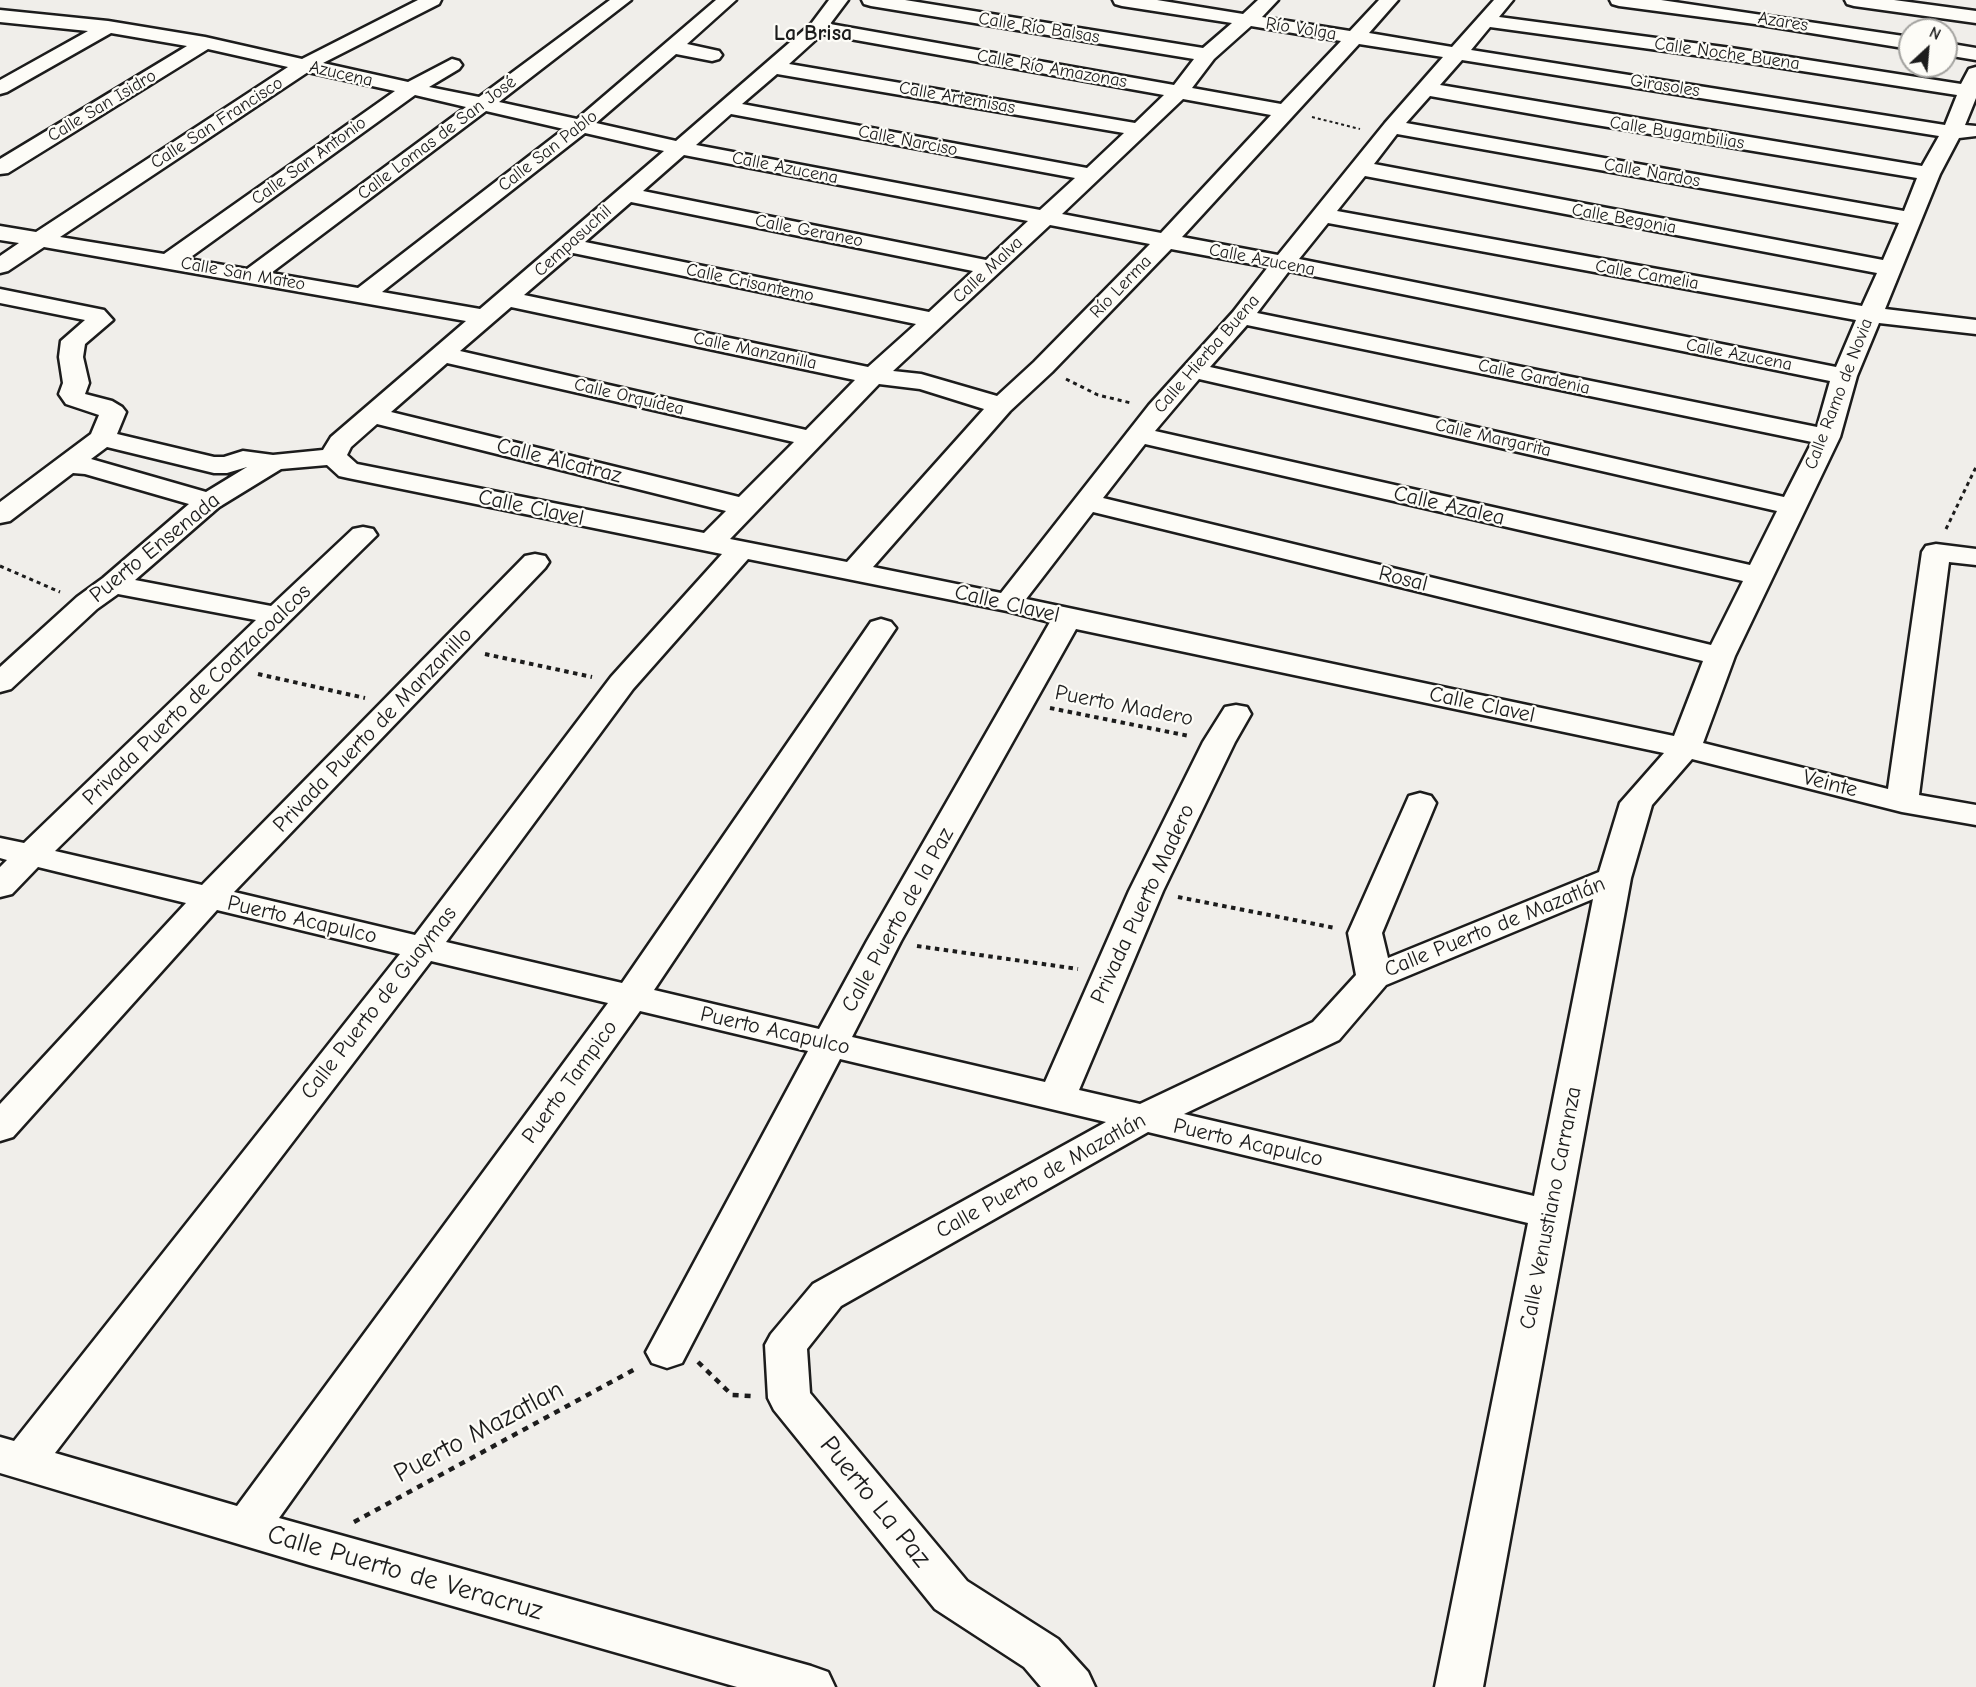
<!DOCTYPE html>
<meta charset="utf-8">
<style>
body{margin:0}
#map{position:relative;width:1976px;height:1687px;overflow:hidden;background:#f0eeea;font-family:"Comic Neue",sans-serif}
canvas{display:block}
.north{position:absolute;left:1898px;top:18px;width:60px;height:60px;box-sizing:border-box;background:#fdfcf7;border:2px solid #a3a29f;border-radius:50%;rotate:26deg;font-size:16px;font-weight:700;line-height:24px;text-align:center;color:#1c1c1c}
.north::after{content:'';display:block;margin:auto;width:21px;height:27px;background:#1c1c1c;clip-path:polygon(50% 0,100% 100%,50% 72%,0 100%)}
</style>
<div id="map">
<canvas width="1976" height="1687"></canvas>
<div class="north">N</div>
</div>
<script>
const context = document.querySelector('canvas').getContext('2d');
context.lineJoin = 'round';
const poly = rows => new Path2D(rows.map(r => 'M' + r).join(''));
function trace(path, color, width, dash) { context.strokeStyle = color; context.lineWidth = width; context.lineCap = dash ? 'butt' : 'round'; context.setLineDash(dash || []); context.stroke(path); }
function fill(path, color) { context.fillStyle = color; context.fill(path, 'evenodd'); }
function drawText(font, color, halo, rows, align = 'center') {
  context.font = font + ' "Comic Neue",sans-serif'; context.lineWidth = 4.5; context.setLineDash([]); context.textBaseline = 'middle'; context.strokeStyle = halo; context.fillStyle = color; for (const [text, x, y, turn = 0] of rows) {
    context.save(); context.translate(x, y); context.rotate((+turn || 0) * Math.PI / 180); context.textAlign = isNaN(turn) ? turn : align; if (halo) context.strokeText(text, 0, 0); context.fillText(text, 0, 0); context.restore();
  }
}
const minor = poly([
 [418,0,441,0,439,4,323,63,408,82,452,59,459,61,462,65,459,69,429,87,479,97,610,0,631,0,499,102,577,119,716,0,736,0,687,44,719,51,722,55,719,59,712,61,676,54,596,123,676,141,811,24,829,0,848,0,830,24,1174,85,1194,59,871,6,864,4,862,0,905,0,1203,48,1232,23,1122,6,1115,4,1113,0,1157,0,1243,14,1258,0,1278,0,1262,17,1350,31,1379,0,1398,0,1369,33,1452,47,1494,0,1513,0,1499,17,1731,48,1961,84,1969,69,1976,67,1976,98,1965,125,1976,126,1976,136,1959,138,1940,174,1885,309,1976,320,1976,334,1879,323,1857,376,1840,437,1735,656,1703,743,1888,789,1922,552,1926,546,1936,544,1976,549,1976,565,1949,562,1919,795,1976,805,1976,825,1902,812,1692,759,1652,805,1631,878,1483,1687,1435,1687,1528,1223,1148,1132,841,1306,807,1349,810,1393,967,1581,1058,1639,1088,1672,1095,1687,1041,1687,1024,1667,935,1609,774,1410,768,1398,765,1345,771,1334,813,1284,1106,1122,840,1059,682,1363,667,1368,652,1363,646,1352,808,1051,640,1011,279,1518,811,1666,828,1672,835,1687,737,1687,309,1565,0,1473,0,1437,14,1441,400,954,217,910,13,1137,0,1141,0,1104,186,903,38,867,12,894,0,897,0,867,7,860,0,858,0,838,24,843,256,620,118,594,97,609,11,689,0,692,0,667,77,597,103,578,189,504,85,474,73,473,10,521,0,523,0,502,91,434,99,415,66,404,59,394,63,383,59,357,61,341,85,320,0,303,0,289,104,310,113,320,85,344,83,357,89,383,85,394,112,401,122,407,126,412,117,434,214,457,224,457,243,451,273,455,323,450,331,437,466,321,44,247,8,271,0,273,0,256,19,243,0,240,0,226,36,232,288,67,208,49,8,173,0,174,0,159,187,46,111,33,7,92,0,94,0,80,88,31,0,22,0,10,108,21,205,37,302,59,418,0],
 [1251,26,1341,41,1281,104,1192,88,1214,59,1251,26],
 [1490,27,1731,60,1957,95,1945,125,1471,50,1490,27],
 [822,34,1164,95,1135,123,789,64,822,34],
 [1359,44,1443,57,1385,123,1278,255,1182,237,1359,44],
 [1462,60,1939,136,1922,166,1440,85,1462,60],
 [308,72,395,91,164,254,60,237,308,72],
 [777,74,1124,133,1087,168,742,104,777,74],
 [415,95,466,107,247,269,188,259,415,95],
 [1430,96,1578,122,1917,178,1904,211,1406,123,1430,96],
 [1183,99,1271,115,1161,233,1062,214,1183,99],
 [486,111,564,129,358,288,271,273,486,111],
 [731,114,1075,178,1040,210,696,145,731,114],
 [585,133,664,151,480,309,382,292,585,133],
 [1397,134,1899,223,1883,260,1374,164,1397,134],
 [684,155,1028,221,986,260,643,191,684,155],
 [1365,176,1877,273,1862,306,1337,211,1365,176],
 [631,202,973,271,929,312,585,242,631,202],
 [1328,223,1856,320,1836,367,1299,259,1328,223],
 [1050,225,1150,244,1034,362,997,396,921,374,893,371,1050,225],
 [1171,249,1268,267,1233,312,1149,405,1001,593,873,567,1010,411,1052,372,1171,249],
 [573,253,916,324,868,367,524,295,573,253],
 [1289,271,1830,381,1817,427,1257,313,1289,271],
 [511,307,855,380,806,430,460,351,511,307],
 [1247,325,1812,442,1784,497,1210,367,1247,325],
 [447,363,794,442,739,497,391,412,447,363],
 [1199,379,1777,511,1750,565,1155,431,1199,379],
 [879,384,920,389,984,409,847,562,730,539,879,384],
 [377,424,726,511,704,533,357,464,347,455,351,447,377,424],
 [1145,444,1743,581,1711,645,1103,498,1145,444],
 [107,447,214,473,227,473,247,467,206,492,91,459,107,447],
 [327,465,339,476,348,478,722,554,611,677,415,935,234,892,545,568,549,562,545,556,535,554,525,556,202,885,55,851,377,535,373,529,363,527,353,529,271,606,135,580,219,507,281,469,327,465],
 [1093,512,1703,661,1674,736,1026,599,1093,512],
 [748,559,1007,611,1050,622,867,941,819,1029,654,990,896,628,891,622,881,619,871,622,622,983,446,942,633,689,748,559],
 [1076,629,1664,753,1620,803,1599,872,1388,958,1382,933,1436,803,1431,796,1420,793,1409,796,1348,933,1356,975,1313,1022,1140,1104,1079,1090,1163,891,1235,742,1251,714,1247,707,1236,705,1225,707,1203,742,1129,891,1045,1082,852,1037,901,941,1076,629],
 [1593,899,1534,1196,1184,1114,1339,1040,1386,985,1593,899],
 [431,961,608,1003,237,1506,55,1453,431,961],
 [1610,0,1661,0,1910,37,1910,49,1755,24,1619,6,1612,4,1610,0],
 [1845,0,1894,0,1976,11,1976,23,1854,6,1847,4,1845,0],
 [1946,43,1976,48,1976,60,1946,55,1946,43]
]);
trace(minor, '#1c1c1c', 5);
trace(poly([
 [1312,117,1360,129]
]), '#1c1c1c', 2, [3, 3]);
trace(poly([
 [1066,379,1098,395,1131,403],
 [1946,529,1976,467],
 [0,566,60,592]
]), '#1c1c1c', 3, [4, 4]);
trace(poly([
 [485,654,592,677],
 [258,674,365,698],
 [1050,708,1189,736],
 [1178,897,1335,928],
 [917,946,1078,969]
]), '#1c1c1c', 4, [4.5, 4.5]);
trace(poly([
 [698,1362,732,1395,752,1396],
 [354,1522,637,1368]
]), '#1c1c1c', 4.5, [6, 6]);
fill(minor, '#fdfcf7');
drawText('18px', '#1c1c1c', '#fdfcf7', [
 ["Azares",1783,22,9],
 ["Calle Río Balsas",1039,28,9],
 ["Río Volga",1301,29,9],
 ["Calle Noche Buena",1727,54,8],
 ["Calle Río Amazonas",1052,69,10],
 ["Azucena",341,74,13],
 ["Girasoles",1665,86,9],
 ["Calle Artemisas",957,98,10],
 ["Calle San Isidro",102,106,-31],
 ["Calle San Francisco",217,123,-33],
 ["Calle Bugambilias",1677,133,9],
 ["Calle Lomas de San José",437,138,-37],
 ["Calle Narciso",908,141,11],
 ["Calle San Pablo",548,151,-38],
 ["Calle San Antonio",309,161,-36],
 ["Calle Azucena",785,168,11],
 ["Calle Nardos",1652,173,10],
 ["Calle Begonia",1624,219,10],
 ["Calle Geraneo",809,231,11],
 ["Cempasuchil",573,241,-42],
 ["Calle Azucena",1262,260,11],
 ["Calle Malva",988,270,-43],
 ["Calle San Mateo",243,274,10],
 ["Calle Camelia",1647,275,10],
 ["Calle Crisantemo",750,283,12],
 ["Río Lerma",1121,287,-46],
 ["Calle Manzanilla",755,351,12],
 ["Calle Hierba Buena",1207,354,-49],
 ["Calle Azucena",1739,355,11],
 ["Calle Gardenia",1534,377,12],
 ["Calle Ramo de Novia",1839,394,-69],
 ["Calle Orquídea",629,397,13],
 ["Calle Margarita",1493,438,13]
]);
drawText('bold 22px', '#1c1c1c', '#fdfcf7', [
 ["La Brisa",813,34]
]);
drawText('22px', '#1c1c1c', '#fdfcf7', [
 ["Calle Alcatraz",559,461,14],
 ["Calle Azalea",1449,506,13],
 ["Calle Clavel",531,508,12],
 ["Puerto Ensenada",155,548,-39],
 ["Rosal",1403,579,14],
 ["Calle Clavel",1007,604,13],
 ["Privada Puerto de Coatzacoalcos",197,695,-44],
 ["Calle Clavel",1482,705,12],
 ["Puerto Madero",1124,706,11],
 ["Privada Puerto de Manzanillo",373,730,-46],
 ["Veinte",1830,784,14],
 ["Privada Puerto Madero",1143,904,-65],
 ["Puerto Acapulco",302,920,13],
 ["Calle Puerto de la Paz",898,920,-61],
 ["Calle Puerto de Mazatlán",1495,927,-22],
 ["Calle Puerto de Guaymas",379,1003,-52],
 ["Puerto Acapulco",775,1031,13],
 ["Puerto Tampico",570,1082,-54],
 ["Puerto Acapulco",1248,1143,13],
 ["Calle Puerto de Mazatlán",1041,1176,-29],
 ["Calle Venustiano Carranza",1551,1208,-79]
]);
drawText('27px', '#1c1c1c', '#fdfcf7', [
 ["Puerto Mazatlan",479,1432,-28],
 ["Puerto La Paz",875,1502,51],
 ["Calle Puerto de Veracruz",405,1573,16]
]);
</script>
